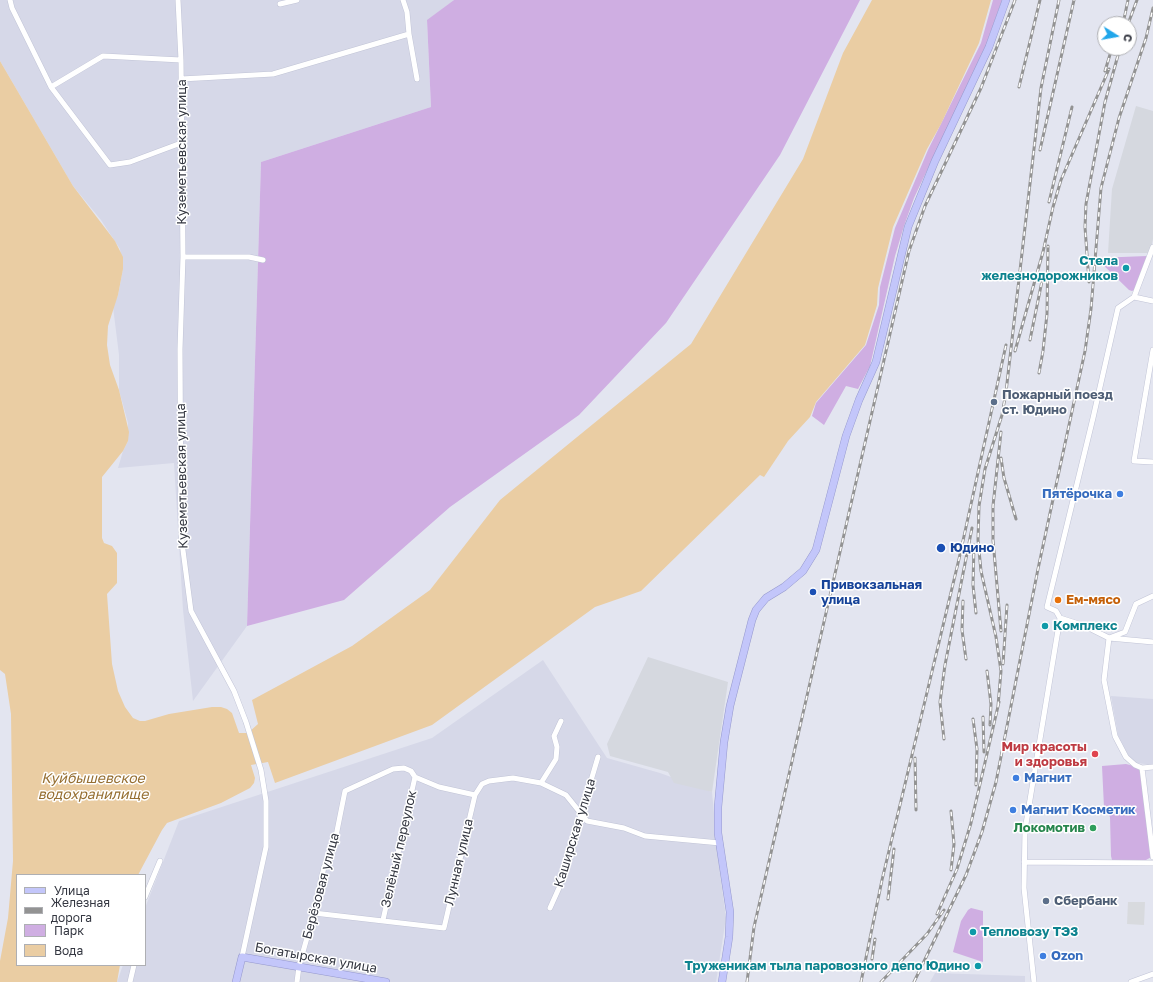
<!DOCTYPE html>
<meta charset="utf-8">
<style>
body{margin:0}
#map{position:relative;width:1153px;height:982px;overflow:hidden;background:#e3e5f0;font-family:"Golos Text",sans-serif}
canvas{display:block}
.legend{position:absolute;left:16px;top:874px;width:130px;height:92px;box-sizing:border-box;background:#fff;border:1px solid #aeafb3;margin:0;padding:5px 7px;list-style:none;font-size:12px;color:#343741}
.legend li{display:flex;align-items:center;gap:8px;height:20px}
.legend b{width:20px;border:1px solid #aeafb3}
.north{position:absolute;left:1097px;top:16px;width:40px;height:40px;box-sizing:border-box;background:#fff;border:1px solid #aeafb3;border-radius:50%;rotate:101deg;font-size:11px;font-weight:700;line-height:16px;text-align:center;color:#343741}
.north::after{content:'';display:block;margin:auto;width:14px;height:18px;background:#20a6ea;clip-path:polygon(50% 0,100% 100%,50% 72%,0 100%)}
</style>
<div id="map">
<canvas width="1153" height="982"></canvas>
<ul class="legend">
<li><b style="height:5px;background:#c3c6fa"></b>Улица</li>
<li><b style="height:5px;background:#939393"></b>Железная дорога</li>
<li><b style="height:11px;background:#cfaee2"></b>Парк</li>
<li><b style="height:11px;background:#eacda3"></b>Вода</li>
</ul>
<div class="north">С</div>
</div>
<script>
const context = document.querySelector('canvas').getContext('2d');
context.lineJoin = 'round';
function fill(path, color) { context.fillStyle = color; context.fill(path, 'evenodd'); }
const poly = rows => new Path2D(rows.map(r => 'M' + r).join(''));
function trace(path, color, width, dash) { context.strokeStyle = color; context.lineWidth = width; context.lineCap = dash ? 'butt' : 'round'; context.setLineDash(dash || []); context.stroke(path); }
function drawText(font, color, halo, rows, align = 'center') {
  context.font = font + ' "Golos Text",sans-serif'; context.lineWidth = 3; context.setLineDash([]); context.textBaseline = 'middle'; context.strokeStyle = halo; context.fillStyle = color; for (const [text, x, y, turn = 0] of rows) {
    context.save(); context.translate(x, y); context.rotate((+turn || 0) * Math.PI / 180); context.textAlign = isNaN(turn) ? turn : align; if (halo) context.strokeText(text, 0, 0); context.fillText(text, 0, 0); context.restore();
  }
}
fill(poly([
 [0,0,454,0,427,21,431,107,261,162,247,626,193,701,183,610,174,463,118,468,123,451,128,441,128,423,119,390,119,355,113,307,118,295,123,269,120,249,101,220,73,186,0,61],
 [543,660,607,758,660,773,712,792,719,866,726,918,716,982,117,982,123,965,145,965,145,908,179,821,432,738],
 [1111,696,1153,699,1153,765,1137,763,1129,757,1118,735],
 [935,973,1025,976,1025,982,930,982]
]), '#d6d8e8');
fill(poly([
 [1136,106,1153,111,1153,239,1150,253,1108,253,1112,189],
 [648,657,728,682,712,792,674,783,668,772,610,756,607,744]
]), '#d5d8df');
fill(poly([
 [454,0,860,0,780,155,666,323,579,415,450,507,344,600,247,626,261,162,431,107,427,20],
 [993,0,1002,0,986,45,914,198,904,226,895,256,870,366,858,389,846,386,824,425,812,416,816,403,866,345,879,305,880,287,895,228,928,150,981,43],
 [1147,256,1134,290,1132,291,1129,290,1096,258],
 [1126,764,1142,768,1153,856,1146,860,1116,861,1112,860,1111,856,1110,817,1104,807,1102,766],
 [971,908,983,911,983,962,953,952,961,921,968,910]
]), '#cfaee2');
fill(poly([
 [1128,902,1145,902,1144,925,1127,924]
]), '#d8dade');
fill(poly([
 [872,0,991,0,979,43,941,124,927,149,893,227,878,288,877,305,865,345,816,402,810,417,788,441,764,477,760,475,641,591,595,607,432,725,275,783,268,762,251,765,255,778,254,783,250,788,221,803,167,823,162,830,138,875,17,875,17,965,120,965,117,982,0,982,0,961,8,918,13,861,11,714,5,674,0,670,0,61,73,186,115,241,123,257,123,269,118,295,108,326,107,345,110,365,119,390,129,432,128,441,123,451,102,477,102,538,104,543,112,546,117,553,117,583,107,594,112,664,118,691,125,707,133,718,140,721,145,721,169,714,212,707,221,707,227,709,232,713,239,733,248,733,258,724,252,700,352,646,430,590,500,500,691,344,803,159,843,53]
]), '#eacda3');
const street = poly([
 [10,0,12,8,51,87,110,165,130,162,181,143],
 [178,0,181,60,183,257,180,349,181,535,191,611,234,691,246,722,261,770,266,801,266,847,242,957],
 [403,0,407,12,409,34,417,79],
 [280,4,297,0],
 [181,79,273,74,409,34],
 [51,87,103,56,181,60],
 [1153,247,1134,297,1118,308,1093,418,1047,607,1056,611,1060,618,1085,626,1109,638,1153,642],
 [183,257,249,257,263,260],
 [1134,297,1153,301],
 [1153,350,1134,461,1153,462],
 [1153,596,1136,604,1125,632,1109,638,1104,680,1115,736,1126,757,1135,765,1142,768,1153,767],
 [1142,768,1153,857],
 [541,783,556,759,557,747,554,736,561,721],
 [1024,862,1153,863],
 [145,897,160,861],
 [550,908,559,888,598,757],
 [314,913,444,928,475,795],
 [383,920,415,777],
 [130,982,134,965],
 [297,982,299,966,314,913,324,867,334,846,345,791,393,769,404,768,411,771,415,777,439,787,475,795,482,784,489,781,513,778,541,783,566,795,587,821,624,828,645,836,720,843],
 [1034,982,1024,888,1025,830,1060,618],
 [1131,982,1153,974]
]);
const secondary = poly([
 [236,982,242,957,386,982],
 [722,982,729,937,730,912,718,833,718,807,724,742,730,706,752,620,756,610,766,598,784,587,803,571,816,550,846,436,859,400,876,362,908,227,935,161,989,47,1006,0]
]);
trace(street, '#c1c4d6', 6);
trace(secondary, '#9699cd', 8);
trace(street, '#fff', 5);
trace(secondary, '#c3c6fa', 7);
const rail = poly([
 [1123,24,1128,0],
 [1128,24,1137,0],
 [1105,71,1112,48],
 [1019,87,1040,0],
 [1040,150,1074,0],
 [1049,202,1072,107],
 [1089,282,1085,227,1086,204,1105,102,1120,48],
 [1030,340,1043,276],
 [1015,351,1043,252,1053,207,1061,180,1109,69],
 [1039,373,1043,351,1047,314,1048,246],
 [1001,432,993,506,993,540,1001,631],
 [1001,458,1004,478,1016,519],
 [974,545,973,585,976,613],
 [963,601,962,630,966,659],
 [1003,664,1007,605],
 [987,671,991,704,990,725],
 [998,706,1001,671,996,637,981,571,978,540,979,506,985,469,1002,415,1006,392,1041,88,1059,0],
 [983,717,984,752],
 [973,719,977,749,976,785],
 [944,739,940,702,945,665,972,528],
 [915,758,916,810],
 [951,870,954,844,951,811],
 [888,899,894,849],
 [937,914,957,869,971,823,999,702],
 [872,959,875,939],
 [747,982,754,927,909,251,925,206,981,88,1015,0],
 [861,982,882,880,959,559,1006,345],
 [881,982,927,934,944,910],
 [914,982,966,875,982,832,996,782,1038,569,1085,351,1091,309,1101,188,1119,118,1146,38,1153,8]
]);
trace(rail, '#939393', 3);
trace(rail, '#fff', 1.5, [4.5]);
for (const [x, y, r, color] of [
 [1126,268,4,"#0f9aa8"],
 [994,402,4,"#5c6f8a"],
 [1120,494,4,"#3f7fe0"],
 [941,548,5,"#1a4fb4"],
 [813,592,4,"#1a4fb4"],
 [1058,600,4,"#e8710a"],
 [1045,626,4,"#0f9aa8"],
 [1095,754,4,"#e0444e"],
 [1016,778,4,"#3f7fe0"],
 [1013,810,4,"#3f7fe0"],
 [1093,828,4,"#2e9e5b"],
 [1046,901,4,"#5c6f8a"],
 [973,932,4,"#0f9aa8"],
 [1043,956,4,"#3f7fe0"],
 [978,966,4,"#0f9aa8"]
]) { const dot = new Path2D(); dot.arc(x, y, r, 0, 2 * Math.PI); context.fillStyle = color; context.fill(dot); trace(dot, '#fff', 1.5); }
drawText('13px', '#343741', '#fff', [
 ["Куземетьевская улица",182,152,-90],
 ["Куземетьевская улица",182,476,-91],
 ["Каширская улица",575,833,-73],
 ["Зелёный переулок",399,849,-77],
 ["Лунная улица",459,862,-77],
 ["Берёзовая улица",321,886,-75],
 ["Богатырская улица",316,958,10]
]);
drawText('bold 13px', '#0d838f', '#fff', [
 ["Стела",1118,261],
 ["железнодорожников",1118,276],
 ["Комплекс",1053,626,"left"],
 ["Тепловозу ТЭ3",981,932,"left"],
 ["Труженикам тыла паровозного депо Юдино",970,966]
], 'right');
drawText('bold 13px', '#4e5e75', '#fff', [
 ["Пожарный поезд",1002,395],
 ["ст. Юдино",1002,410],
 ["Сбербанк",1054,901]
], 'left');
drawText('bold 13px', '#366cbe', '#fff', [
 ["Пятёрочка",1112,494,"right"],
 ["Магнит",1024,778],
 ["Магнит Косметик",1021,810],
 ["Ozon",1051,956]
], 'left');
drawText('bold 13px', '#164399', '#fff', [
 ["Юдино",950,548],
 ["Привокзальная",821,585],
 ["улица",821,600]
], 'left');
drawText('bold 13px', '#c56008', '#fff', [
 ["Ем-мясо",1066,600]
], 'left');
drawText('bold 13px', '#be3a42', '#fff', [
 ["Мир красоты",1087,747],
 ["и здоровья",1087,762]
], 'right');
drawText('bold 13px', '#27864d', '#fff', [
 ["Локомотив",1085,828]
], 'right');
drawText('italic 14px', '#966f32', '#fff', [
 ["Куйбышевское",93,779],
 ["водохранилище",93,795]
]);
</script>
